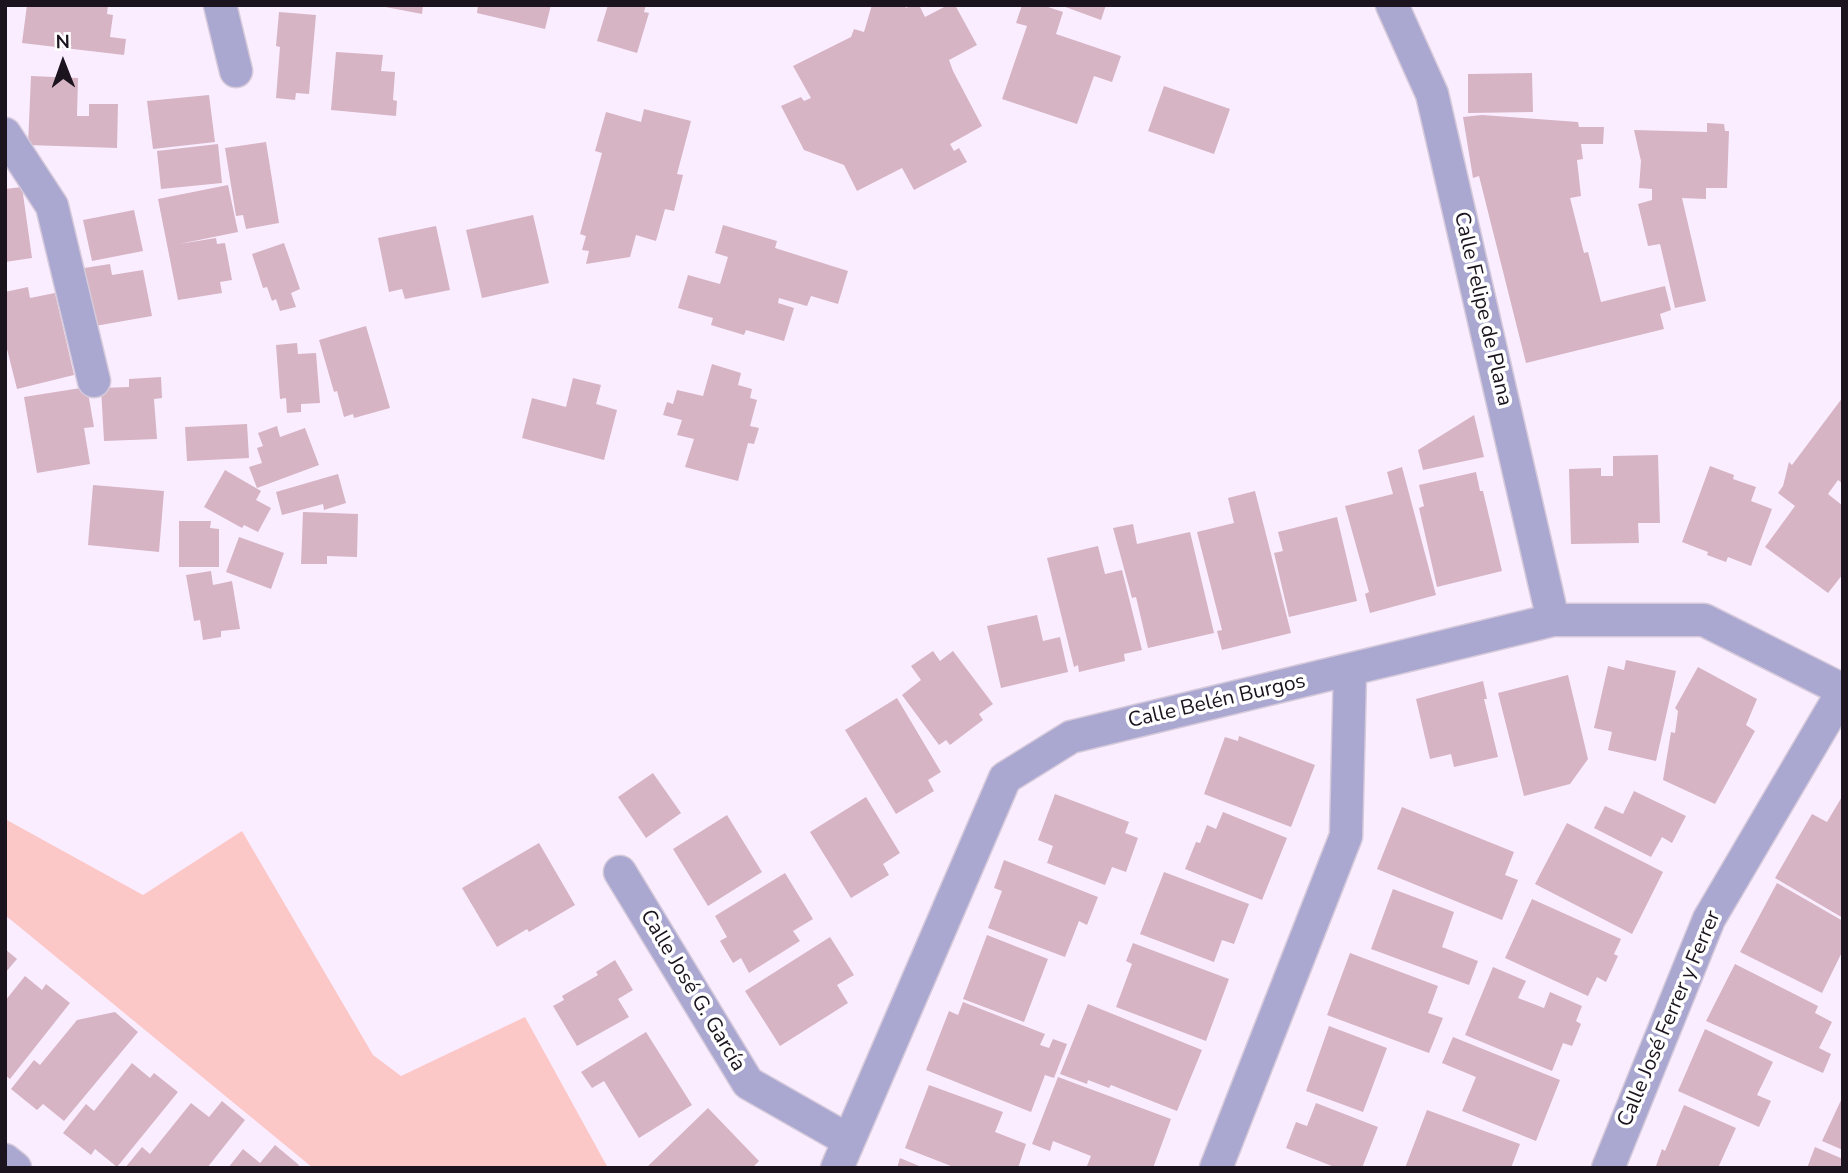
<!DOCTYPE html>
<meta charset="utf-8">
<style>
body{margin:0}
#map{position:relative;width:1848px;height:1173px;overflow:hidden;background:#faedff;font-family:"Nunito Sans",sans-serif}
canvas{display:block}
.frame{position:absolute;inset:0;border:7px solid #1b131d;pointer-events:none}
.north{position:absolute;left:28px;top:28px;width:70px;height:70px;-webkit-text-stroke:5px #fff;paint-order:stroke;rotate:359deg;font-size:19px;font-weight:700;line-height:28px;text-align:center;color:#1b131d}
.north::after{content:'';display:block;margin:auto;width:24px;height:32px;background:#1b131d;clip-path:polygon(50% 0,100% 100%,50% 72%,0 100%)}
</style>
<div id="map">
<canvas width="1848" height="1173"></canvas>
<div class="frame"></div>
<div class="north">N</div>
</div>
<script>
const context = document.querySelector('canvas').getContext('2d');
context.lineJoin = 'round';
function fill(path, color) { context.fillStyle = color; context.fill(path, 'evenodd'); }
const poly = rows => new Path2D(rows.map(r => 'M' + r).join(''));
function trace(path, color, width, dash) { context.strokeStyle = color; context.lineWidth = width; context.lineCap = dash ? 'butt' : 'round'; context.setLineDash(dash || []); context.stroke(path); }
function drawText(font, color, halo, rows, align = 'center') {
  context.font = font + ' "Nunito Sans",sans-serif'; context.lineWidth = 7; context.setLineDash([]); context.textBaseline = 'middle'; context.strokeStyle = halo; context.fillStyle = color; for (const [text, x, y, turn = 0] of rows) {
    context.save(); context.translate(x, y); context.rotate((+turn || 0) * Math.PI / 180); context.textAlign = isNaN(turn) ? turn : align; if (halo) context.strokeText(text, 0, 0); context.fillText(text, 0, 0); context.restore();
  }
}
fill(poly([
 [5,819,143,895,242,831,373,1055,401,1076,525,1017,608,1168,313,1168,5,915]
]), '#fcc8c7');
fill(poly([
 [27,5,108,5,107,14,113,15,110,37,126,39,124,55,22,43],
 [375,5,423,5,422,14],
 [478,5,551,5,545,29,477,13],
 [608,5,646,5,644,12,649,13,637,53,597,41],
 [872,5,904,5,906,8,912,5,919,5,925,17,948,5,955,5,977,45,949,60,953,71,982,126,950,144,954,151,959,148,967,162,914,190,902,168,857,191,844,165,804,150,781,106,801,97,804,101,811,98,793,66,851,37,854,29,864,32],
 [1022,5,1042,5,1063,12,1056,34,1121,56,1112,82,1094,76,1077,124,1002,99,1027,26,1016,23],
 [1060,5,1106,5,1101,20],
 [279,12,316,15,309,94,296,93,295,100,276,98,280,47,276,46],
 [336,52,383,55,381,71,395,72,393,100,397,101,396,116,331,110],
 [1532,73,1533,112,1468,113,1468,74],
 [31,76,78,78,77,116,89,116,89,104,118,104,117,148,28,145],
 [1164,86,1230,109,1214,154,1148,131],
 [209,95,215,142,153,149,147,101],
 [644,109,691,121,677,174,683,175,674,211,665,209,656,241,636,235,630,257,586,264,589,251,582,250,586,236,580,234,602,153,595,151,606,112,641,122],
 [1482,115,1578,122,1579,127,1604,127,1603,144,1581,144,1583,159,1577,160,1581,196,1570,198,1584,253,1588,252,1601,302,1665,286,1671,310,1660,314,1664,329,1526,363,1479,176,1473,178,1463,117],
 [1707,123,1724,124,1725,131,1729,131,1727,188,1706,188,1706,199,1682,198,1706,301,1675,308,1660,244,1648,246,1638,204,1652,200,1652,189,1639,188,1641,161,1634,130,1707,132],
 [266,142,279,223,246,229,243,215,236,216,225,148],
 [218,144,222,183,161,189,157,151],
 [228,185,238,232,179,244,216,238,217,244,225,243,232,280,220,282,222,293,178,300,158,199],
 [22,187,32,258,5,262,5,189],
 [134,210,143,251,92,261,83,220],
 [533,215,549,283,482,298,466,230],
 [723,225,777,241,775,248,848,271,838,304,811,296,807,306,779,298,778,303,794,308,784,341,746,330,744,335,711,325,713,318,678,308,688,275,720,284,728,257,715,253],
 [436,226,450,290,405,299,402,289,389,292,378,238],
 [284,243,300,289,291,293,296,307,280,311,276,299,272,301,267,287,263,288,252,254],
 [110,264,112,275,143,270,152,316,95,326,84,268],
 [28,287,30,298,55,293,74,375,17,389,5,341,5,292],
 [366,326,390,408,354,418,353,414,344,417,337,391,334,392,319,340],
 [297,343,298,354,316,353,320,403,301,404,301,412,287,413,286,398,280,399,276,345],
 [712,364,741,373,738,385,752,389,750,398,757,400,750,426,759,428,754,444,748,443,738,481,685,467,694,439,677,435,682,420,663,415,667,402,673,404,677,390,703,396],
 [161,377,162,398,154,399,157,439,104,441,101,388,129,387,129,379],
 [573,378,601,385,596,404,617,410,604,460,522,438,532,398,566,407],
 [87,387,94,427,84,428,90,464,37,473,24,397],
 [1843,397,1843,484,1838,480,1828,494,1843,506,1843,574,1828,593,1765,547,1795,506,1778,493,1783,486,1789,462,1792,465],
 [1474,415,1484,457,1423,470,1418,450],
 [247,424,249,458,187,461,185,427],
 [277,426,280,437,305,428,319,465,257,488,249,467,262,463,257,448,263,446,258,433],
 [1658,455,1660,523,1638,523,1639,543,1571,544,1569,469,1601,468,1601,476,1613,476,1613,456],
 [1710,466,1734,475,1733,479,1756,487,1751,501,1772,509,1751,566,1728,557,1726,562,1707,555,1708,552,1682,542],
 [1402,467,1436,595,1370,613,1365,594,1369,592,1345,506,1393,494,1387,472],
 [225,470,261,491,256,500,271,508,258,532,244,525,242,528,204,507],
 [1476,472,1480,491,1483,491,1502,571,1437,587,1419,508,1424,506,1419,485],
 [338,474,346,503,324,510,323,504,282,515,276,492],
 [93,485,164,491,159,552,88,545],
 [1255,491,1291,633,1222,650,1217,631,1222,630,1197,532,1234,523,1228,498],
 [303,512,358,514,357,557,327,556,327,564,301,564],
 [1337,517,1357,601,1289,617,1274,553,1283,551,1278,532],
 [179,521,211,521,210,528,219,529,219,567,179,567],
 [1133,524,1137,544,1190,532,1214,633,1148,648,1136,597,1132,598,1113,528],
 [239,537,284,553,271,589,226,572],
 [1098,546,1105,574,1122,570,1142,650,1124,654,1125,661,1079,672,1078,665,1074,667,1047,558],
 [211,571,213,585,232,581,240,629,221,631,221,637,203,640,200,620,194,621,186,575],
 [1037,615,1043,641,1060,637,1068,672,1001,688,987,626],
 [933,651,940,661,953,651,993,704,979,714,983,720,950,745,946,740,939,745,902,695,921,680,911,666],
 [1626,660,1676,671,1656,761,1608,750,1612,732,1594,728,1608,666,1624,670],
 [1698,667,1757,699,1746,725,1755,731,1715,804,1663,780,1671,732,1675,733,1678,711,1675,708],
 [1568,675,1588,759,1570,784,1524,796,1498,693],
 [1483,681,1487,699,1484,699,1498,757,1454,767,1451,754,1430,759,1416,699],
 [897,698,941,772,928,780,934,791,896,814,845,730],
 [1239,736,1315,765,1291,827,1204,794,1225,737,1238,741],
 [653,773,681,813,646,838,618,797],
 [1634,791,1686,816,1672,843,1662,837,1651,857,1594,828,1605,806,1623,814],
 [1055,794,1129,822,1125,833,1138,838,1126,872,1112,867,1105,885,1047,863,1053,846,1038,840],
 [1843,795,1843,918,1775,878,1812,814,1827,822],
 [866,797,900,853,883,864,889,875,851,898,810,832],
 [1402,807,1514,852,1505,875,1518,880,1502,920,1377,869],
 [1223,812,1287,838,1262,900,1185,869,1196,842,1200,843,1207,825,1216,829],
 [727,815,762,872,708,906,673,849],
 [1567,823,1663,872,1632,934,1535,884],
 [539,843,575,905,529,932,527,929,497,947,462,888],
 [1004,860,1098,897,1087,925,1079,921,1065,957,988,928,1002,891,994,888],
 [1164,872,1249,904,1234,944,1222,940,1214,962,1140,934],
 [785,873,813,919,793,931,800,941,749,973,741,958,733,963,720,941,727,937,715,916],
 [1777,883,1843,921,1843,950,1822,993,1740,952],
 [1393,889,1454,912,1442,947,1478,961,1469,985,1371,949],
 [1532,899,1621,939,1614,954,1618,956,1606,982,1597,977,1588,996,1505,958],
 [987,935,1048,959,1024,1022,963,999],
 [830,937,854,975,837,985,848,1003,780,1046,745,991],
 [1133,943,1229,979,1206,1041,1116,1007,1132,964,1126,961],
 [5,949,17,959,5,973],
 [1350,953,1438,986,1428,1013,1443,1018,1429,1053,1327,1015],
 [615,960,633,990,618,999,629,1017,577,1046,553,1006,564,1000,562,996,598,975,596,972],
 [1735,964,1818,1006,1815,1013,1832,1022,1819,1048,1831,1054,1823,1073,1706,1021],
 [1493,967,1526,981,1518,998,1544,1008,1550,992,1582,1006,1576,1021,1581,1024,1572,1046,1563,1043,1552,1071,1465,1035],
 [25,976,42,990,46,984,70,1003,10,1079,5,1075,5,1001],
 [963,1002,1045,1034,1040,1045,1049,1048,1053,1039,1067,1044,1054,1078,1045,1075,1031,1112,926,1070,949,1011,958,1015],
 [1088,1004,1202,1050,1177,1111,1111,1085,1109,1088,1088,1080,1087,1084,1060,1074],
 [115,1012,138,1032,64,1121,43,1104,37,1110,11,1089,34,1060,40,1065,77,1020],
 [1329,1026,1387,1048,1363,1112,1306,1091],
 [1705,1029,1773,1062,1757,1095,1771,1101,1759,1127,1678,1091],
 [646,1032,692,1105,639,1138,604,1081,592,1088,581,1072],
 [1453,1037,1560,1080,1536,1141,1462,1111,1476,1077,1442,1063],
 [132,1063,150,1078,154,1073,178,1092,117,1167,95,1149,91,1155,63,1133,86,1104,94,1111],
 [1058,1077,1171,1119,1153,1168,1092,1168,1087,1166,1091,1156,1053,1141,1050,1151,1032,1144],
 [929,1085,1003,1112,995,1132,1026,1144,1018,1168,956,1168,905,1148],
 [1843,1096,1843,1150,1822,1141],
 [222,1101,245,1120,207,1168,125,1168,142,1147,150,1154,191,1103,209,1117],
 [1316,1103,1378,1127,1362,1168,1337,1168,1286,1148,1296,1122,1307,1126],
 [1684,1105,1736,1128,1718,1168,1656,1166,1662,1149,1665,1151],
 [708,1108,759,1161,752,1168,646,1168],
 [1427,1110,1520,1144,1511,1168,1405,1168],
 [275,1145,299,1165,297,1168,228,1168,243,1149,260,1163],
 [1815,1147,1843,1159,1843,1168,1807,1168],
 [900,1158,924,1168,897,1168]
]), '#d6b4c4');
const minor = poly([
 [220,5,236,71],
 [1392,5,1432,94,1553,620],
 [5,134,52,206,94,381],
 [620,872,748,1083,848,1140],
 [5,1160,15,1168],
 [837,1168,1005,778,1071,737,1553,620,1704,620,1843,690],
 [1216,1168,1346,836,1350,671],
 [1608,1168,1709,919,1843,691]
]);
trace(minor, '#d6cadb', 35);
trace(minor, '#aaa8d1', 32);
drawText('21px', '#1b131d', '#fff', [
 ["Calle Felipe de Plana",1482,309,77],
 ["Calle Belén Burgos",1217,702,-13],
 ["Calle José G. García",692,991,59],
 ["Calle José Ferrer y Ferrer",1670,1019,-67]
]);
</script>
